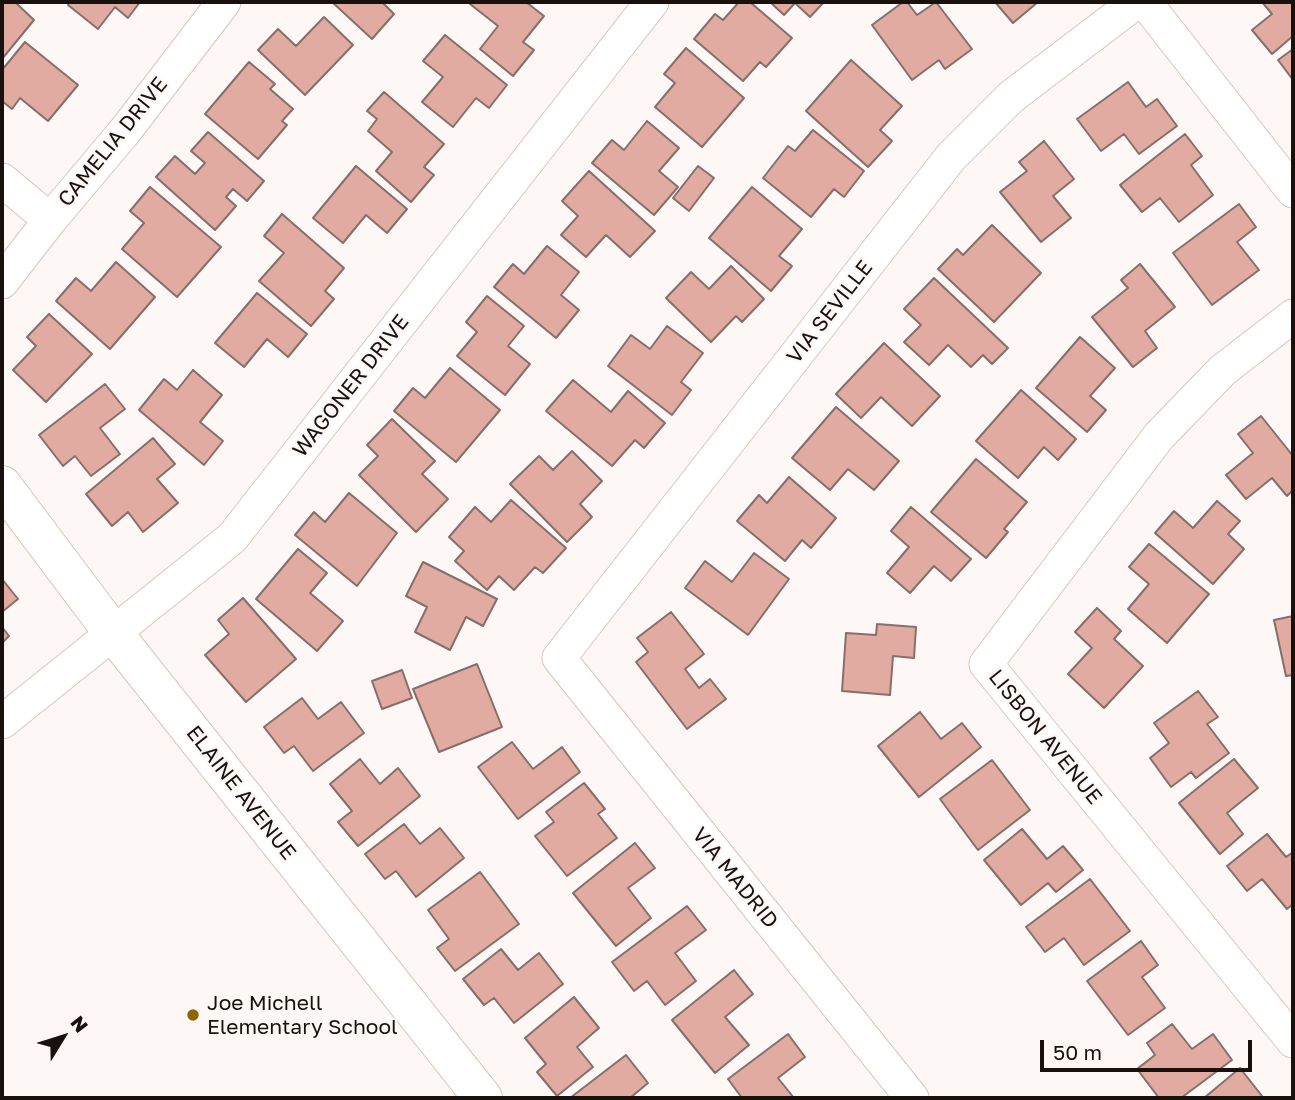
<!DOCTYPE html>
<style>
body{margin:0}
#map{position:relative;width:1295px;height:1100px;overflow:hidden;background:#fdf8f6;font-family:"Golos Text",sans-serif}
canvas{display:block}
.frame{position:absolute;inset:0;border:4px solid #18110d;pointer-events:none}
.north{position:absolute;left:28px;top:1002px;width:70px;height:70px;-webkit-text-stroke:5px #fdf8f6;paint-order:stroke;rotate:52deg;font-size:19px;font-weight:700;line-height:28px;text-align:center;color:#18110d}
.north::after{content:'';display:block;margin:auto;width:24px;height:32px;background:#18110d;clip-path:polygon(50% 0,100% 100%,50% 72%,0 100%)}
.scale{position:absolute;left:1040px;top:1040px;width:212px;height:32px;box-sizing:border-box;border:4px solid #18110d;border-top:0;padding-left:9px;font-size:21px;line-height:24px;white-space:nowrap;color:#18110d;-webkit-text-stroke:5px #fdf8f6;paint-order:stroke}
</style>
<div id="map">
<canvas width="1295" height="1100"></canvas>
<div class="frame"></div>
<div class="north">N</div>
<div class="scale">50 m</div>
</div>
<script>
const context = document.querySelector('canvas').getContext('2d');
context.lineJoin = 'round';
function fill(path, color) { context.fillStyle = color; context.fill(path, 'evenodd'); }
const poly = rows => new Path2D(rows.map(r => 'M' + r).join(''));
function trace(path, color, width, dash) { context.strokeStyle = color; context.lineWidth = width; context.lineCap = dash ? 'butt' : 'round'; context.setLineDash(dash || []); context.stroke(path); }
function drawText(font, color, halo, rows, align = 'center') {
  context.font = font + ' "Golos Text",sans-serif'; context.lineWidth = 5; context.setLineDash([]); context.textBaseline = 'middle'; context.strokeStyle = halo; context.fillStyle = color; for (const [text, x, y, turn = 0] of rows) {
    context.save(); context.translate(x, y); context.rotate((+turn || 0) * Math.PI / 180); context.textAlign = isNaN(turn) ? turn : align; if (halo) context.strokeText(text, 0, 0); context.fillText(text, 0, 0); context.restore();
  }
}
const building = poly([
 [2,2,15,2,34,20,2,59,2,2],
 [70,2,140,2,128,18,115,7,98,29,68,5,70,2],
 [332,2,382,2,394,14,372,39,332,2],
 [472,2,526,2,544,16,523,42,534,50,513,76,480,49,498,26,470,4,472,2],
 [739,2,750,2,792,38,766,67,760,62,743,81,694,39,715,14,723,20,739,2],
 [770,2,824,2,810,17,795,3,784,15,770,2],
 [903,2,907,2,917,15,936,2,972,49,945,69,939,60,912,80,872,25,903,2],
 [995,2,1038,2,1013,23,995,2],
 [1262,2,1293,2,1293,36,1272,54,1252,30,1272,14,1262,2],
 [324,17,353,45,305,95,258,50,278,29,296,46,324,17],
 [445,35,507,85,489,108,476,98,453,127,422,102,443,77,423,61,445,35],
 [25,42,78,85,48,121,20,98,12,109,2,101,2,70,25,42],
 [686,48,744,98,702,147,655,107,675,83,664,74,686,48],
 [1293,49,1293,80,1278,60,1293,49],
 [851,60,902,106,880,130,892,141,868,167,806,111,851,60],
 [249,62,275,84,270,89,293,109,282,121,287,125,258,159,205,114,249,62],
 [1128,82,1146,107,1157,99,1177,126,1139,154,1124,134,1101,151,1077,119,1128,82],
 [384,92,444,144,424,167,434,175,411,202,376,171,392,152,368,131,377,119,367,111,384,92],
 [647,121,679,148,659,171,678,187,654,215,592,163,612,140,624,150,647,121],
 [813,130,864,171,844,197,834,189,811,217,763,178,788,146,795,151,813,130],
 [208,132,264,181,247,201,233,189,226,197,236,206,215,230,156,177,175,156,195,174,205,163,191,151,208,132],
 [1185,134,1202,156,1191,165,1213,195,1179,222,1160,198,1142,212,1120,185,1185,134],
 [1044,141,1074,179,1053,196,1071,218,1041,242,1000,192,1027,171,1019,162,1044,141],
 [356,166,407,209,387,233,366,215,343,243,313,218,356,166],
 [698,166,714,178,689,211,673,198,698,166],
 [589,171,655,231,630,257,606,235,586,257,561,235,578,216,562,201,589,171],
 [150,187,221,247,177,297,122,249,144,223,130,211,150,187],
 [752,187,802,229,779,256,792,266,771,291,709,238,752,187],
 [1239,204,1256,227,1237,242,1259,270,1212,305,1173,253,1239,204],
 [282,214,344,268,325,291,334,299,311,326,259,281,284,253,264,236,282,214],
 [992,225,1041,273,994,322,938,269,957,249,963,255,992,225],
 [547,246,579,272,561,295,579,310,556,338,494,287,513,264,524,274,547,246],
 [116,262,155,297,110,349,56,301,76,278,91,291,116,262],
 [1140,264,1175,307,1145,331,1157,348,1133,367,1092,317,1128,288,1121,280,1140,264],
 [731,266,764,299,742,322,736,316,711,342,666,298,691,272,709,289,731,266],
 [934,278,1008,348,992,364,983,355,971,367,948,345,929,365,904,342,921,325,904,309,934,278],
 [257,293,307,334,288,357,267,339,244,367,215,343,257,293],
 [487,296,524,326,508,346,530,364,505,395,457,356,477,332,466,322,487,296],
 [49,314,92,354,46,402,13,370,36,346,27,337,49,314],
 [667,326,703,353,681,382,691,390,672,415,608,366,631,335,650,349,667,326],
 [1080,337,1115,368,1090,396,1106,410,1087,432,1036,388,1080,337],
 [884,343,940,396,912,426,881,397,861,418,836,394,884,343],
 [450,368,500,410,456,462,394,411,413,388,425,398,450,368],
 [193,370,222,395,200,422,223,441,204,465,139,410,164,379,177,390,193,370],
 [573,380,611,412,628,391,665,423,644,448,635,440,612,466,546,411,573,380],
 [105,384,125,409,100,428,120,454,91,476,75,456,63,466,39,435,105,384],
 [1021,390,1076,439,1058,460,1044,447,1018,478,976,441,1021,390],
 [836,407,899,461,874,490,848,469,830,490,792,458,836,407],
 [1261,416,1293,456,1293,490,1287,496,1272,478,1246,499,1226,475,1253,453,1238,434,1261,416],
 [392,419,435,461,422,474,448,499,416,532,359,475,378,456,367,445,392,419],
 [153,438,175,464,157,479,178,503,143,532,128,512,112,526,86,494,153,438],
 [572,451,602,481,580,504,592,517,567,542,510,484,539,456,553,470,572,451],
 [976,459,1027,502,1004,529,1008,532,986,558,931,512,976,459],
 [789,477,836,518,811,548,802,540,785,561,737,521,759,495,767,503,789,477],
 [349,493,397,533,357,586,295,535,314,512,325,522,349,493],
 [511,500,566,548,543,573,535,567,514,590,499,576,487,590,455,561,464,551,449,537,475,507,491,522,511,500],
 [1217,501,1240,521,1228,534,1244,549,1213,584,1155,533,1174,511,1193,528,1217,501],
 [911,507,971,559,951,581,934,566,910,593,887,573,909,547,891,531,911,507],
 [1149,544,1209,594,1167,643,1128,609,1149,584,1129,567,1149,544],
 [298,549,327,573,310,593,343,621,317,651,256,599,298,549],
 [754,553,789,579,748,635,685,588,705,561,732,582,754,553],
 [423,562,497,599,483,626,466,617,450,650,415,632,427,607,406,596,423,562],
 [2,579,18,599,2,612,2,579],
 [243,598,296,659,246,702,205,655,229,634,218,620,243,598],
 [1097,608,1121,631,1114,639,1143,666,1104,708,1068,674,1092,648,1075,632,1097,608],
 [671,612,704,654,685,669,699,688,710,679,726,699,687,729,636,662,648,652,637,638,671,612],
 [1293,616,1293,675,1286,676,1274,620,1293,616],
 [877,624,916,627,914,658,893,656,890,695,842,691,846,633,876,635,877,624],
 [2,627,9,636,2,643,2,627],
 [477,664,502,727,439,752,413,689,477,664],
 [402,670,412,698,382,709,372,681,402,670],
 [1198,691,1218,717,1207,724,1229,753,1196,778,1191,772,1171,787,1150,758,1169,743,1154,723,1198,691],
 [302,698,318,719,341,702,364,733,313,771,294,746,284,753,264,727,302,698],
 [920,712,941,739,962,723,981,747,919,797,878,746,920,712],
 [512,742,533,769,562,747,580,772,518,819,478,767,512,742],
 [360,759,380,784,398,768,420,796,358,846,338,822,352,811,330,784,360,759],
 [1234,759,1258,788,1227,813,1243,834,1220,854,1179,803,1234,759],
 [992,760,1030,810,978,850,940,799,992,760],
 [584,783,605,809,598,814,617,838,567,876,535,836,554,822,546,812,584,783],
 [404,824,420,844,440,828,464,858,416,897,396,871,385,879,365,854,404,824],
 [1022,829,1047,859,1063,846,1083,870,1056,892,1048,883,1021,905,984,860,1022,829],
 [1267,834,1286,857,1293,852,1293,904,1287,909,1262,879,1247,891,1227,866,1267,834],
 [635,843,655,868,628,888,651,918,616,946,573,893,635,843],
 [480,872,519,924,455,971,437,948,449,939,428,910,480,872],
 [1090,879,1130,931,1084,965,1064,938,1045,952,1026,927,1090,879],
 [687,906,706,930,675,953,696,981,665,1005,647,981,634,991,612,962,687,906],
 [1141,941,1158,965,1142,977,1165,1008,1128,1035,1087,981,1141,941],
 [501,949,518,970,539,953,563,984,514,1023,494,998,484,1005,463,979,501,949],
 [734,970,753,994,725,1017,749,1045,715,1073,672,1020,734,970],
 [574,997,599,1028,577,1047,593,1067,557,1096,537,1072,546,1064,525,1038,574,997],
 [1172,1024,1192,1049,1213,1034,1232,1060,1181,1098,1159,1098,1137,1069,1155,1055,1147,1043,1172,1024],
 [788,1034,805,1057,778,1078,794,1098,742,1098,728,1079,788,1034],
 [626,1055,648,1083,630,1098,570,1098,626,1055],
 [1240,1068,1262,1096,1260,1098,1204,1098,1240,1068]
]);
fill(building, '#e1aba1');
trace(building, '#866f6a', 2);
const minor = poly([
 [1145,2,1293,191],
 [2,180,50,220],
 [2,282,50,220,125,131,224,2],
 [1293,316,1223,370,1159,436,986,664,1293,1041],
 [2,722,232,538,652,2],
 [912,1098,559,658,951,157,1011,97,1136,2]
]);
const tertiary = poly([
 [2,485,114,634,483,1098]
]);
trace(minor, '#dbc5b9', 35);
trace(tertiary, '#dbc5b9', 40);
trace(minor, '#fff', 33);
trace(tertiary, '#fff', 38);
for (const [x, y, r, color] of [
 [193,1015,7,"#8c6507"]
]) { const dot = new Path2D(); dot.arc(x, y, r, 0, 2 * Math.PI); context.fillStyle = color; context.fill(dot); trace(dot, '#fdf8f6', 2.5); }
drawText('21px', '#18110d', '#fdf8f6', [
 ["CAMELIA DRIVE",113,142,-51],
 ["VIA SEVILLE",830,312,-52],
 ["WAGONER DRIVE",351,386,-52],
 ["LISBON AVENUE",1045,737,51],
 ["ELAINE AVENUE",241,793,52],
 ["VIA MADRID",735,878,51]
]);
drawText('21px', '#18110d', '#fdf8f6', [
 ["Joe Michell",207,1003],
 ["Elementary School",207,1027]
], 'left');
</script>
